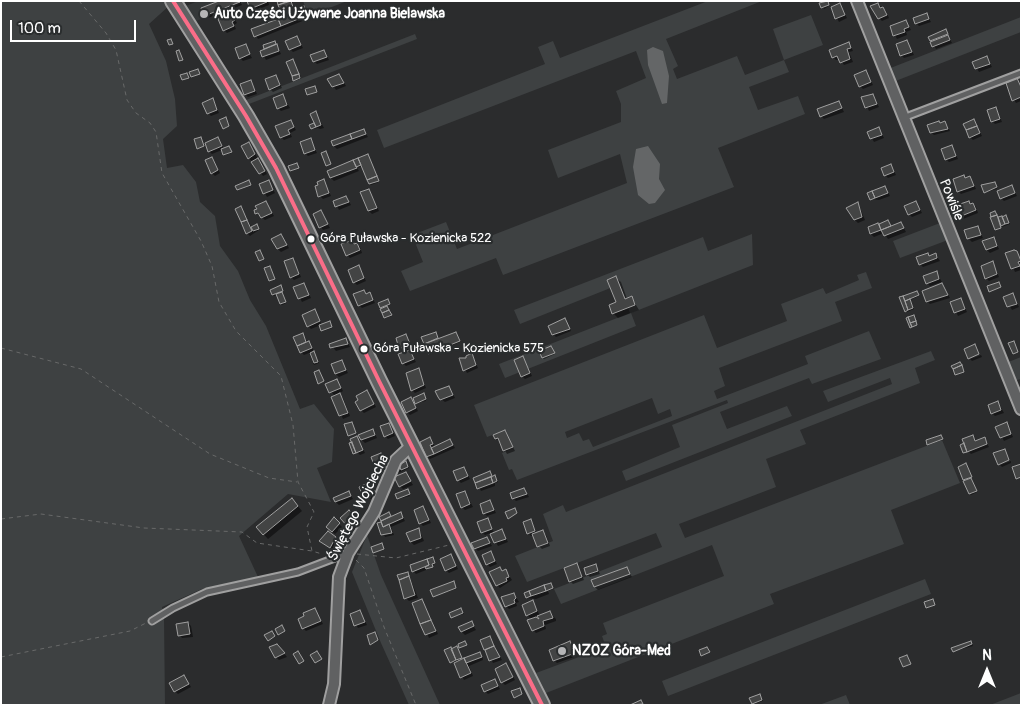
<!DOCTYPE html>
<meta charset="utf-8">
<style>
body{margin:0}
#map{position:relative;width:1022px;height:706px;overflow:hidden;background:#2b2c2d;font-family:Pangolin,sans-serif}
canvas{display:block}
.frame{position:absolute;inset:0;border:2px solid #fff;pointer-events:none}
.north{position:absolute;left:962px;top:646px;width:50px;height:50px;-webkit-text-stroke:4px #2a2d2e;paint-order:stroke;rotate:0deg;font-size:14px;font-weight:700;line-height:20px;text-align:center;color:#fff}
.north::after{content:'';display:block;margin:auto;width:18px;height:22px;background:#fff;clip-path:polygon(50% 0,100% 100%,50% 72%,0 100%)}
.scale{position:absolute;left:10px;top:20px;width:126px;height:22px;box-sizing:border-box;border:2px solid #fff;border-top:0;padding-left:6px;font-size:15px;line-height:18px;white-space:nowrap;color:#fff;-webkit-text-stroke:4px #2a2d2e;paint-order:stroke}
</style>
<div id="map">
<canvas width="1022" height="706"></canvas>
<div class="frame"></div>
<div class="north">N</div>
<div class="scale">100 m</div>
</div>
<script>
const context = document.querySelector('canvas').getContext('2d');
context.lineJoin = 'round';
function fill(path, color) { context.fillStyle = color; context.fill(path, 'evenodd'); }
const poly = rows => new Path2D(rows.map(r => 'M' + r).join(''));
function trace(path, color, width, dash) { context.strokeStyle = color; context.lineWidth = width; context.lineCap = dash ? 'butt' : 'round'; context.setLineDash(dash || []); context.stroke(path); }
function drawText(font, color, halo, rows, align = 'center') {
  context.font = font + ' Pangolin,sans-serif'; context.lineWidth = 4.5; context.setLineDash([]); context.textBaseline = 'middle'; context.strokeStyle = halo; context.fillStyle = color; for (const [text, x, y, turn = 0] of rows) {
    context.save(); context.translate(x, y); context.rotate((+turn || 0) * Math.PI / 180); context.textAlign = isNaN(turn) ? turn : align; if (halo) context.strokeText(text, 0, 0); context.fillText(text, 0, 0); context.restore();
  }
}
fill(poly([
 [198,1,249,1,196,21,186,6]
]), '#353839');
fill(poly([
 [1,1,167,1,170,5,149,24,166,61,175,99,177,126,163,139,167,168,183,165,196,182,200,202,215,216,220,246,238,271,250,300,266,326,300,409,314,404,334,429,332,462,317,468,331,502,288,494,239,536,258,577,202,589,162,607,164,619,165,705,1,705],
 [303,1,347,1,309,16],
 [708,1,762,1,666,39,678,66,673,69,677,79,737,56,745,75,784,60,773,29,811,15,823,45,784,60,789,72,749,87,758,110,798,96,805,114,718,148,734,187,503,275,496,258,410,291,401,271,423,262,412,235,446,222,457,249,627,183,620,154,558,178,548,150,621,122,621,104,616,91,646,78,636,51,384,148,377,130,545,64,538,47,553,41,560,58],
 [1021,17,1021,32,893,82,888,69],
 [415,34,417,39,399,46,249,104,246,100],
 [940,223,948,240,900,258,893,241],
 [752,234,753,265,631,313,636,326,505,378,499,364,630,313,618,285,520,324,514,310,703,237,708,251],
 [866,272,872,288,835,302,842,321,719,368,725,386,714,391,717,399,808,364,805,356,869,331,881,359,812,384,809,378,720,412,727,429,787,406,792,416,626,481,622,471,680,447,672,425,728,403,727,400,517,480,512,469,509,470,502,453,513,448,506,430,487,437,474,405,704,315,717,348,787,321,781,304,823,288,826,294,859,280,857,275],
 [652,398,658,414,670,409,672,416,593,447,589,439,583,441,579,433,567,438,565,432],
 [931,351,935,360,915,368,920,383,800,430,806,444,766,459,776,487,679,524,685,538,942,440,960,483,891,510,904,544,770,594,774,604,546,693,536,673,606,647,602,636,607,634,603,623,724,576,712,545,561,604,554,589,662,547,656,533,527,582,515,556,553,541,543,514,563,505,566,512,892,384,890,378,828,402,823,391],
 [1021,357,1021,379,1013,381,1006,363],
 [367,535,381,575,440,705,409,705,381,643,352,572],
 [925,579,931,594,668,696,662,681],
 [1021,693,1021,705,990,705],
 [846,695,850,705,819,705]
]), '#3e4142');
fill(poly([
 [653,47,663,51,669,76,667,103,662,104,648,65,647,50],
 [648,146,660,164,659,179,665,190,655,203,649,204,638,195,633,167,636,149]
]), '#646667');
fill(poly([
 [223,1,240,1,242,5,208,18,205,15],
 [251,1,268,1,269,5,254,11,251,8],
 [278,1,292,1,295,11,304,7,310,18,258,39,253,30,280,20,283,15],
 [820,1,831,1,831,2,828,2,829,6,824,9],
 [878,4,886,11,889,18,882,21,879,18],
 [840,5,847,18,839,22,832,8],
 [232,15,237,23,234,25,236,29,227,33,224,30],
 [927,15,931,22,919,26,916,23],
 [906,22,911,30,906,32,907,35,897,39,891,27],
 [945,31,952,43,936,49,931,41],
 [297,38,303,48,293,52,290,49],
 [907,41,914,55,904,58,901,55],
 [275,42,281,54,266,60,261,51],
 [849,43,853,51,849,52,853,62,844,65,840,59,836,60,833,57,831,51],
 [245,46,252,58,243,61,240,58],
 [324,51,329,60,317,64,314,61],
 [987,58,992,67,979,72,974,63],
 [293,61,301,77,298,80,296,78],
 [866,72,873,85,863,89,860,86],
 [339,75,346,86,336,90,329,79],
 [276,77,282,88,273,92,270,89],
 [1017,80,1021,85,1021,101,1016,103,1014,100],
 [251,81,257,94,248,97,245,94],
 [283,96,290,108,281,111,278,108],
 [873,96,879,107,869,111,863,98],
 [213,100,219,113,211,116,208,113],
 [839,102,844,112,824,119,821,116],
 [996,108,1002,122,995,124,992,121],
 [316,113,324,128,320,129,318,128,313,129,311,125,316,123],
 [290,121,296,130,290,133,292,137,284,140,281,137],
 [974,121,982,136,973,140,970,137],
 [945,122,950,131,934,135,931,132],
 [879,129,884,138,874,142,869,133],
 [363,130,368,137,337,149,334,146,333,142],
 [218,139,224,149,230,149,232,153,225,155,222,150,212,154,209,151],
 [310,140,317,153,308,156,305,153],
 [249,144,267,174,263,176,249,158],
 [952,147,958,159,949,162,946,159],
 [368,156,379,182,371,185,363,166,357,168,359,171,334,181,331,178,329,171],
 [212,158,220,173,215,176,212,173],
 [891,166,896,175,888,178,885,175],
 [970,177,976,189,961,194,958,191],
 [268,181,275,193,267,197,260,184],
 [324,181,331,196,323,199,320,196],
 [250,183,251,186,238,190,237,186],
 [996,185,997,189,985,192],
 [885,187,890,196,879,200,871,199],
 [1012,187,1017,196,1004,201,1001,198],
 [369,190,379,211,372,214,369,211],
 [346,197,351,205,339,210,335,202],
 [266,202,274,216,265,220,257,213],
 [916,202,922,213,912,217,909,214],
 [968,202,976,207,978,213,963,219,960,216],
 [858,203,865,220,858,223,855,220],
 [240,207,252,228,257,227,259,230,250,236,247,233],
 [321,212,330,228,323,230,314,215],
 [1006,216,1010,224,996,229,997,217],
 [888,221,891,227,901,223,906,232,888,239,884,233,874,237,871,234,869,228],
 [977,227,983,238,972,242,969,239],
 [281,235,289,248,281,252,278,249],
 [994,239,999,249,990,253,987,250],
 [352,241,360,247,362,253,350,258,347,255],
 [1017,253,1021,258,1021,270,1015,272,1007,254],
 [927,254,930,257,935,254,940,261,923,267,920,264],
 [293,259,301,277,294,280,291,277],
 [993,263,999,277,989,281,986,278],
 [359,267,366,281,357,285,354,282],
 [936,272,942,282,930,286,927,283],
 [616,278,621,282,627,299,631,297,639,310,618,318,613,313,617,303],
 [304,285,311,298,302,302,295,288],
 [942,285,950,298,930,304,927,301],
 [281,288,286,303,282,305,277,295,274,296,271,290],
 [364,291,367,295,370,293,375,303,362,308,359,305],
 [917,292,919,296,910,300,914,309,907,312,901,298],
 [1013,295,1019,307,1012,310,1005,298],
 [961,300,967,312,958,316,952,303],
 [389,302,390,305,387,306,392,316,386,318,380,304],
 [314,311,322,325,331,324,332,328,323,331,321,325,311,329,308,326],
 [565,320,571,331,556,337,553,334],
 [302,334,314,351,319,363,314,365,309,353,304,355,301,352,295,337],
 [436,334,438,340,457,334,460,342,448,347,446,345,430,354,423,338],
 [406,336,412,347,408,349,416,362,406,366,403,363,405,353,401,348],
 [346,340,350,347,336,351,331,345],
 [552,348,555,354,544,359,543,358],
 [472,355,478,368,467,373,460,359,465,359],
 [981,355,982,357,972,361,970,359],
 [523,358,532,376,525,379,522,376],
 [341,361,348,373,339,377,336,374],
 [419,370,426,388,415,393,412,390],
 [337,380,343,391,338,394,343,398,350,416,343,419,333,398,335,397,327,384],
 [449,387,455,398,445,402,441,399],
 [367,391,376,407,364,413,361,410],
 [425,396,426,401,416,403],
 [411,398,418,411,410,415,407,412],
 [998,402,1004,413,995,416,992,413],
 [1006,423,1013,437,1004,441,997,427],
 [389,424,395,436,388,439,385,436],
 [373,430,377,438,365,443,362,440],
 [505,431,515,451,507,454,500,441,496,439],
 [973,436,977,442,984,439,989,447,971,454,965,448,965,453,962,446,965,444,963,440],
 [942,437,943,440,928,444],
 [357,438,365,453,360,455,355,450,356,454,354,453],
 [430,439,435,447,450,441,455,448,430,459,427,456],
 [381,454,389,469,380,473,372,458],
 [1011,461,1011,463,1002,467,1000,465],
 [406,463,409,468,396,474,399,466],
 [966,465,977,492,971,495,960,467],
 [464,468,470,479,461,483,458,480],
 [406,473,413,485,403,489,400,486],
 [490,473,498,482,495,483,495,486,481,491,475,479],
 [370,483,377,496,368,500,365,497],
 [524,489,529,497,516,501,513,498],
 [408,492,410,496,398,499],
 [465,492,473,507,465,510,462,507],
 [349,493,353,499,339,505,336,502,335,498],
 [490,502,496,513,487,516,484,513],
 [296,504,302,511,268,539,258,528],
 [423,507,431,523,423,526,420,523],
 [349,512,360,524,353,530,342,518],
 [401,514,405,521,391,527,394,535,385,537,379,524,390,515,392,518],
 [334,519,342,527,335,534,327,527],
 [487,520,494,533,502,531,508,542,498,546,491,533,485,535,482,532],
 [530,521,537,534,543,532,546,535,550,546,542,549,539,546,534,535,531,536,528,533],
 [419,529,424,541,414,545,411,542],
 [328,533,339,541,334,550,324,543],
 [487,538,492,546,478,551,475,548],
 [490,553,497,564,490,567,487,564],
 [451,556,458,569,449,573,446,570],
 [434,559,435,564,430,566,431,568,416,574,413,571],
 [577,565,584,580,573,584,570,581],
 [595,565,600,574,590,577,587,574],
 [500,568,508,574,512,580,500,588,497,585],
 [626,568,632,577,598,590,595,587],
 [408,573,418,598,409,601,406,598],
 [454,583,456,589,434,596],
 [552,585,553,589,548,591,549,594,536,599,527,598,526,594],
 [514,594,519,602,516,603,517,606,509,609,506,606],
 [422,600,438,634,429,638,414,603],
 [533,602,540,616,550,613,556,619,556,621,545,625,546,629,536,633,533,630,532,620,527,615],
 [538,615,542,625,534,617],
 [315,609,323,624,306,631,303,628],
 [461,610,464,614,452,617],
 [360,611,367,625,358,628,356,625],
 [471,622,476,630,465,635,462,632],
 [188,623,191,626,193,637,182,638,180,635],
 [489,638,502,660,493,663,482,641],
 [971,642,973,646,954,651],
 [570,643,577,656,557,663,554,660],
 [458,649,463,660,480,653,482,655,483,660,469,666,473,676,464,680,455,662,451,662],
 [282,651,287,657,279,660,276,657],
 [506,665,515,680,505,685,502,682],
 [186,680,191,687,178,694,175,691],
 [495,681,500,689,488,694,485,691],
 [761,697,763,701,753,704,751,699]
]), '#0007');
const building = poly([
 [219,1,240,2,204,16,201,8,219,1],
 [247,1,267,1,267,2,250,9,247,1],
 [277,1,288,1,278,5,277,1],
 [291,1,294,10,282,14,278,5,291,1],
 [828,1,829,5,821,8,819,3,828,1],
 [840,3,845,15,835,19,831,7,840,3],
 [878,3,880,8,883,7,887,15,878,19,870,6,878,3],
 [304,6,308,15,281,26,277,16,304,6],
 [232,13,235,20,232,22,234,26,223,31,218,19,232,13],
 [927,13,929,19,915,24,913,18,927,13],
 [278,19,281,26,254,37,251,29,278,19],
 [906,20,909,27,904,29,905,32,893,36,890,26,906,20],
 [946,29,948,34,930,41,928,37,946,29],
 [948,35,950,40,932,47,930,42,948,35],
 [297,36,301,45,289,50,285,41,297,36],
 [171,39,173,44,169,45,167,40,171,39],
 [907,40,912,52,900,56,896,44,907,40],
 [275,41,276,44,264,49,263,45,275,41],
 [849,42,851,48,847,49,850,59,840,63,837,56,832,58,829,50,849,42],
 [246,44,250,54,239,59,235,48,246,44],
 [277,44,279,51,262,57,260,51,277,44],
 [179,50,183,60,179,61,176,51,179,50],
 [324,50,327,57,313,62,310,55,324,50],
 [987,56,990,64,975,69,972,62,987,56],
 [293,59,299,74,292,76,286,62,293,59],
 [198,69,200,74,191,77,189,72,198,69],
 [866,70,871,82,859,87,854,75,866,70],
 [187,73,189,78,182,80,180,75,187,73],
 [299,74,300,78,293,81,292,76,299,74],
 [339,74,344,83,332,87,327,79,339,74],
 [276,75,280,85,269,90,265,79,276,75],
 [1017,78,1021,87,1021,97,1012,101,1006,83,1017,78],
 [251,80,255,91,244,95,240,84,251,80],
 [315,86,317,92,307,95,305,89,315,86],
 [283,94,287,105,277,109,273,98,283,94],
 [873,94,877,104,865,108,861,97,873,94],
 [213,98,217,110,207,114,202,103,213,98],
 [839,101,842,108,820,117,817,109,839,101],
 [996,107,1000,119,991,122,987,110,996,107],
 [316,111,321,125,316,127,310,114,316,111],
 [226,117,229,126,223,129,219,120,226,117],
 [974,119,977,126,966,130,963,124,974,119],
 [291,120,294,127,288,130,290,134,280,138,275,126,291,120],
 [939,121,940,123,945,121,948,129,930,133,927,125,939,121],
 [314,123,316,127,311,129,309,125,314,123],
 [977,126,980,133,969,138,966,130,977,126],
 [879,127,882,135,870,139,867,132,879,127],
 [364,129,366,134,352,139,350,134,364,129],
 [350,134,352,139,333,146,331,141,350,134],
 [201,137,204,146,197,149,194,139,201,137],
 [218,137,222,146,208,152,205,143,218,137],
 [311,138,315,150,304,154,300,142,311,138],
 [249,142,255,154,248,159,241,146,249,142],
 [952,145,956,156,945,160,941,149,952,145],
 [229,146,232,152,223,155,221,149,229,146],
 [326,151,331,164,326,166,321,153,326,151],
 [368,154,377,176,367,180,358,158,368,154],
 [212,157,218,170,211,174,205,160,212,157],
 [258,158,265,171,259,174,251,162,258,158],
 [358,158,361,165,356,167,353,160,358,158],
 [353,160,357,168,330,178,327,171,353,160],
 [297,163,299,168,290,171,288,166,297,163],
 [891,164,894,172,884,176,881,168,891,164],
 [964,175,965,178,970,176,974,186,957,192,953,179,964,175],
 [377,176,379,181,369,184,367,180,377,176],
 [324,179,329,193,318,197,315,186,318,185,317,182,324,179],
 [249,180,251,185,237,190,235,186,249,180],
 [269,180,273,190,263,194,259,184,269,180],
 [995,182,997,187,984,193,981,185,995,182],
 [1012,185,1015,193,1000,199,997,191,1012,185],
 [885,186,888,193,875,198,872,191,885,186],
 [369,189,377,208,368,211,360,192,369,189],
 [872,191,875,198,870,200,867,193,872,191],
 [346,196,349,202,335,207,333,201,346,196],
 [266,201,272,213,261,218,258,213,255,214,254,210,257,209,255,206,266,201],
 [916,201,920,210,908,215,904,206,916,201],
 [969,201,970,204,973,203,976,210,959,217,954,206,969,201],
 [858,202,862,217,854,220,846,208,858,202],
 [241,206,247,220,241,222,235,209,241,206],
 [321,210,328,224,319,228,313,214,321,210],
 [995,211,997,215,991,217,990,213,995,211],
 [997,215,1001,228,995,230,990,217,997,215],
 [1006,215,1009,223,1005,224,1002,217,1006,215],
 [1002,216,1005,224,1001,226,998,217,1002,216],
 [247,220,252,231,246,234,241,222,247,220],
 [888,220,891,226,881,230,879,224,888,220],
 [901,222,904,228,884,236,881,230,901,222],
 [878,223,881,230,870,234,868,227,878,223],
 [257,224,259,229,253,231,251,227,257,224],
 [978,226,981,235,967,239,964,230,978,226],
 [281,234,287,245,277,249,271,239,281,234],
 [994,237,997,246,986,250,982,241,994,237],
 [353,240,354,244,357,243,360,250,346,256,341,244,353,240],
 [260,250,264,259,259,261,255,252,260,250],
 [1014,250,1017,251,1021,261,1018,262,1020,266,1011,269,1005,253,1014,250],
 [928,253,929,256,936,253,937,258,919,265,916,257,928,253],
 [293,258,299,274,290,278,284,261,293,258],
 [993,261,997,274,985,279,981,266,993,261],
 [359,265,364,278,353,283,348,270,359,265],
 [270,266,275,279,269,281,264,268,270,266],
 [937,271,939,279,926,284,923,276,937,271],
 [616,276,625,299,632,296,635,305,612,314,609,305,616,302,607,280,616,276],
 [999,282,1001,287,989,292,987,286,999,282],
 [304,283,309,295,298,299,293,287,304,283],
 [942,283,948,295,926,302,922,291,942,283],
 [281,285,283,291,272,295,270,290,281,285],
 [364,290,366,294,370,292,373,300,358,306,353,294,364,290],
 [917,291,919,295,905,301,903,296,917,291],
 [282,292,286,302,280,304,276,294,282,292],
 [1013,293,1017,304,1007,307,1003,297,1013,293],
 [903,296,908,310,905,312,899,297,903,296],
 [961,298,965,309,954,313,950,302,961,298],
 [388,299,390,304,380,308,378,303,388,299],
 [910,299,913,308,908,310,905,301,910,299],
 [387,306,389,310,382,313,380,309,387,306],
 [315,309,320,321,307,327,302,315,315,309],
 [389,310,392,315,384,318,382,313,389,310],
 [914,315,916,321,910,323,908,317,914,315],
 [908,317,912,327,910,328,906,318,908,317],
 [565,318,570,329,552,335,548,326,565,318],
 [330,321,332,327,321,331,319,325,330,321],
 [916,321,917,325,912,327,910,323,916,321],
 [436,332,438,338,424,344,421,337,436,332],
 [456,332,460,341,445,347,444,344,428,354,424,344,456,332],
 [303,333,306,342,297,346,293,337,303,333],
 [406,334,410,344,399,349,396,338,406,334],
 [346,338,348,344,330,348,329,344,346,338],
 [309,341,312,348,300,353,297,346,309,341],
 [1014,341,1018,352,1013,354,1008,343,1014,341],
 [975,344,979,354,968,359,964,349,975,344],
 [551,346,555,353,542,358,539,351,551,346],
 [410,350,414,359,402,364,398,354,410,350],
 [314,351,318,362,314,363,310,353,314,351],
 [472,353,476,365,463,371,459,358,466,358,466,356,472,353],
 [523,356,530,373,521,377,514,360,523,356],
 [342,360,346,370,335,374,331,364,342,360],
 [960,362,962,365,953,369,951,366,960,362],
 [962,365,964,372,955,375,953,369,962,365],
 [419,368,424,385,411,391,406,373,419,368],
 [319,370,324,381,318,384,314,372,319,370],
 [337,379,341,388,329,393,325,384,337,379],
 [449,386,453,395,440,400,438,397,435,391,449,386],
 [367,390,374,404,360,411,355,402,358,400,356,396,367,390],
 [340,393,348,413,339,416,331,397,340,393],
 [424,393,426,399,415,404,413,398,424,393],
 [411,397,416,408,406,413,401,402,411,397],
 [998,401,1001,410,991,414,988,405,998,401],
 [352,422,356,433,348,436,344,424,352,422],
 [1007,422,1011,434,1000,438,995,427,1007,422],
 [389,423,393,433,384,437,380,426,389,423],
 [373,429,375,435,361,440,358,435,373,429],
 [505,430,513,447,503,451,498,438,495,439,493,435,505,430],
 [941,435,943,439,927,445,926,440,941,435],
 [973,435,975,441,985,437,987,444,967,452,962,439,973,435],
 [357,436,363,450,356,453,350,439,357,436],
 [430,437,433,444,430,445,434,454,426,457,420,442,430,437],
 [450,439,453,445,434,454,431,448,450,439],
 [352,442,356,453,353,454,349,443,352,442],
 [964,443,967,452,963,453,960,445,964,443],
 [1005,449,1009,460,998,465,993,453,1005,449],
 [381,453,387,466,376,470,371,457,381,453],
 [406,461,408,467,401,470,399,465,406,461],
 [966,463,972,477,963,480,958,467,966,463],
 [1021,464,1021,477,1016,479,1012,467,1021,464],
 [464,467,468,476,457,481,453,471,464,467],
 [490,471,492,476,475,483,473,478,490,471],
 [406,472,411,481,399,487,394,477,406,472],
 [495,475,497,481,493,483,491,477,495,475],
 [491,477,493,483,477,489,475,483,491,477],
 [971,478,977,491,969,494,963,481,971,478],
 [370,482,375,493,364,498,359,487,370,482],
 [524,488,527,494,512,499,510,493,524,488],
 [408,489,410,494,397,499,395,494,408,489],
 [349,491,351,496,335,502,333,498,349,491],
 [465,491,470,504,461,508,456,494,465,491],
 [292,498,298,506,263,535,256,527,292,498],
 [490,500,494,510,483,514,480,504,490,500],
 [423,506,429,520,419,524,414,510,423,506],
 [515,508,517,513,508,519,505,512,515,508],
 [349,510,358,520,349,528,340,518,349,510],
 [389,512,391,516,381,521,379,517,389,512],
 [401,512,403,518,383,527,381,521,401,512],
 [334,517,340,523,332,532,326,527,334,517],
 [488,518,492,529,481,533,477,522,488,518],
 [531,519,535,531,527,534,523,522,531,519],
 [381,522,383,527,389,524,392,533,381,535,377,523,381,522],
 [419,528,421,538,410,542,406,533,419,528],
 [502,529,506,539,494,543,490,534,502,529],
 [543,530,548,543,537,547,532,534,543,530],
 [328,531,336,537,330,548,319,541,328,531],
 [487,537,490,543,474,549,471,543,487,537],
 [382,543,384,549,373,553,371,547,382,543],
 [491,551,495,561,486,565,482,555,491,551],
 [451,554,456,566,445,571,440,559,451,554],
 [433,557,435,563,432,564,433,567,426,569,425,567,429,565,427,559,433,557],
 [427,559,429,565,412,572,410,565,427,559],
 [577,563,582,577,569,582,564,568,577,563],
 [596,564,598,571,586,575,584,568,596,564],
 [500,567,502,571,506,569,509,577,506,578,507,581,496,586,489,572,500,567],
 [627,567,630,574,594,587,591,580,627,567],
 [408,572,409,576,399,580,397,575,408,572],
 [409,576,415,595,404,599,399,580,409,576],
 [454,581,456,588,433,597,430,590,454,581],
 [551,583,553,588,546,591,544,585,551,583],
 [544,585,546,591,531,596,529,591,544,585],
 [529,591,531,596,526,598,524,593,529,591],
 [514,593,516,598,514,600,515,603,505,607,501,597,514,593],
 [422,599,431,620,420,624,412,603,422,599],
 [933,599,935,605,926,608,924,602,933,599],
 [533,600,537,611,526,616,522,605,533,600],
 [315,608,321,621,302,629,298,619,304,616,303,613,315,608],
 [461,608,463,613,451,618,449,613,461,608],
 [360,610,365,622,354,626,350,614,360,610],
 [550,611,553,618,543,621,544,626,532,631,527,620,536,617,539,619,537,616,550,611],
 [431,620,436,631,425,635,420,624,431,620],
 [472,621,474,626,461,632,458,627,472,621],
 [188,622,190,634,178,636,176,624,188,622],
 [282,625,285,631,278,635,275,629,282,625],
 [272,631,275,636,268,641,264,635,272,631],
 [375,632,378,640,370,645,367,635,375,632],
 [490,636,494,646,484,650,480,640,490,636],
 [465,641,467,645,459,648,458,644,465,641],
 [570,641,575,653,553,661,549,650,570,641],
 [971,641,972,644,953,652,951,648,971,641],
 [277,644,285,653,275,658,269,647,277,644],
 [457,646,462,658,456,660,451,649,457,646],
 [494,646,500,657,489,661,485,650,494,646],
 [451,647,456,660,450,663,444,650,451,647],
 [707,647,710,652,701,656,699,650,707,647],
 [298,651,304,661,299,664,293,654,298,651],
 [317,651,322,659,315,663,310,655,317,651],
 [480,652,482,657,466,663,464,658,480,652],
 [907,655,911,664,903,667,899,658,907,655],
 [464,658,471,673,460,678,454,663,464,658],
 [506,663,513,677,501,683,495,669,506,663],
 [184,675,189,684,174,692,169,683,184,675],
 [495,679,498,686,484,692,481,685,495,679],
 [520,688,522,694,514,698,511,691,520,688],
 [760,694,762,700,752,704,749,698,760,694],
 [641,700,643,704,630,705,641,700]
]);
fill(building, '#434444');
trace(building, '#a0a0a0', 1);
const lane = poly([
 [903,118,1021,73],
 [152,621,173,608,207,592,298,572,348,553]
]);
const street = poly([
 [857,1,1021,409],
 [329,705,334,684,339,577,348,553,374,512,396,460,411,446]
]);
const secondary = poly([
 [173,1,246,116,276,168,379,381,542,705]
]);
trace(lane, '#a0a0a0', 9);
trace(street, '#a0a0a0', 14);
trace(secondary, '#a0a0a0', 18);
trace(poly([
 [79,1,106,33,116,50,127,100,136,113,150,123,156,132,162,173,201,241,212,266,219,302,236,331,281,376,293,425,298,482,314,512,307,527,312,551,322,554],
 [1,348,81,369,210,454,269,478,297,482],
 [1,519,41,514,144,528,242,532,257,543,312,551],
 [357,554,396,558,449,545],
 [356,560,364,568,384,627,416,705],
 [1,657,130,631,146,623]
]), '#686969', 1, [4, 4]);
trace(lane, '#606162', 5);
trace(street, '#606162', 10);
trace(secondary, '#606162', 14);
trace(poly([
 [173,1,246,116,276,168,379,381,542,705]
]), '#fb6d88', 4);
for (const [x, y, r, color] of [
 [204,14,5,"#b5b5b6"],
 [311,239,4.5,"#fff"],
 [364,349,4.5,"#fff"],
 [562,651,5,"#b5b5b6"]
]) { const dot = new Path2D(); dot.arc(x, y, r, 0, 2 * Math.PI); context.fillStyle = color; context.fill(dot); trace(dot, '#2a2d2e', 2); }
drawText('13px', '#fff', '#2a2d2e', [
 ["Góra Puławska - Kozienicka 522",320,239],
 ["Góra Puławska - Kozienicka 575",373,349]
], 'left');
drawText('bold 14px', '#fff', '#2a2d2e', [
 ["Auto Części Używane Joanna Bielawska",214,14],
 ["NZOZ Góra-Med",572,651]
], 'left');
drawText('14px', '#fff', '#2a2d2e', [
 ["Powiśle",951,200,68],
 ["Świętego Wojciecha",359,508,-63]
]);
</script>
